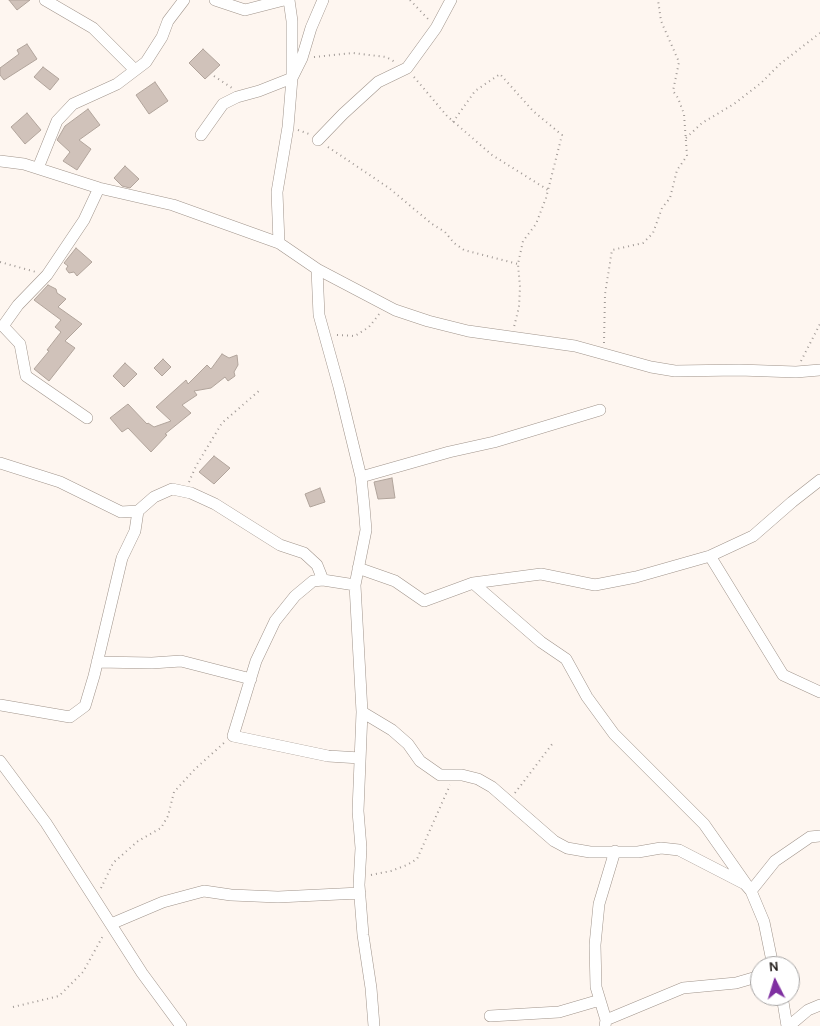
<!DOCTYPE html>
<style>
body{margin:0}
#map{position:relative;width:820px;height:1026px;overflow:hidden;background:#fef6f0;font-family:Karla,sans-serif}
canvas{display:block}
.north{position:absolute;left:750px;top:956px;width:50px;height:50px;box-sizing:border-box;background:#fff;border:1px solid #a7a5a4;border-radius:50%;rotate:355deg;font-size:14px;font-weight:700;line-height:20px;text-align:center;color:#241f1c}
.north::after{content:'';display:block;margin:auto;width:18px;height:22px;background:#7f30a1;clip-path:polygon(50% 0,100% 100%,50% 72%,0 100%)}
</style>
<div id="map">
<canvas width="820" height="1026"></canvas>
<div class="north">N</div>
</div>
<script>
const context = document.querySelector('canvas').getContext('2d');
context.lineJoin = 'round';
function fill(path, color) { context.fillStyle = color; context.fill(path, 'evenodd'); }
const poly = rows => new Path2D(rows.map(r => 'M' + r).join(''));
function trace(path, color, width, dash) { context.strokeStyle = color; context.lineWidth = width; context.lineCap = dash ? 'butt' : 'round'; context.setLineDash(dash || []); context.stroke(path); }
const building = poly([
 [9,0,30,0,17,10,9,0],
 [27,44,37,59,4,80,0,75,0,68,19,54,17,50,27,44],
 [203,49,220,65,205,79,189,63,203,49],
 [43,67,59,79,50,90,34,77,43,67],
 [155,82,168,101,149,114,136,95,155,82],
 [88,109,100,125,79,140,91,149,77,170,63,161,70,152,57,140,65,126,88,109],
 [27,113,41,130,25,144,11,127,27,113],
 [125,166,139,179,130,188,122,186,114,178,125,166],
 [76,248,92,262,77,276,74,272,69,273,66,269,68,266,64,263,76,248],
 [48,285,56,289,57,293,66,299,58,307,82,324,65,341,75,348,49,381,34,369,49,351,47,350,61,332,55,327,61,320,34,300,48,285],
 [222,354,229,358,237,355,238,365,234,372,235,376,228,381,225,377,211,388,194,391,197,395,182,405,191,413,165,434,167,435,151,452,128,428,122,432,110,418,128,404,147,424,148,423,154,427,171,421,156,407,186,380,188,384,207,365,211,369,222,354],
 [163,359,171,367,162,376,154,368,163,359],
 [125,363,137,374,124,387,113,376,125,363],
 [214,456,230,468,214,484,199,472,214,456],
 [392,478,395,498,378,499,374,482,392,478],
 [320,488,325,502,310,507,305,494,320,488]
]);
fill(building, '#d0c2ba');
trace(building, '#b1a49b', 1);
const minor = poly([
 [45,0,93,28,135,70],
 [215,0,245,10,284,0],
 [201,135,223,104,237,97,259,91,292,78,302,58,311,28,323,0],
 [318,140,343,114,378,82,407,68,436,28,451,0],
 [0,161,24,164,99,188,173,205,279,243,277,192,288,127,292,78,292,21,289,0],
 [38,168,57,121,73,104,117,84,146,62,162,37,168,21,184,0],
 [279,243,317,269,395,310,428,321,468,331,575,346,651,367,675,371,739,370,796,372,820,370],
 [317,269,319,315,339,387,361,477,364,506,366,530,355,585,362,712,358,811,361,848,359,885,363,935,371,988,374,1026],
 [87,418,26,376,20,344,3,326,18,305,47,275,84,220,99,188],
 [0,463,60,482,121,512,138,511,154,497,172,489,191,493,215,504,280,545,304,553,317,565,323,580],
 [361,477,449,452,494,442,600,410],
 [710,556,783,675,820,692],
 [358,568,395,581,424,601,473,583,541,574,595,585,636,577,710,556,753,536,792,502,820,480],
 [473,583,541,642,566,659,587,697,614,734,704,824,751,891,775,861,810,837,820,836],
 [355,585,323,580,313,581,295,596,275,621,256,661,233,736,328,756,360,758],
 [97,662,152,663,181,661,251,679],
 [0,705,70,717,85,706,94,676,122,558,135,531,138,511],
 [362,712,392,730,408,744,420,761,440,775,462,775,478,779,492,787,554,841,567,848,590,852,638,852,661,848,679,850,745,884,751,891,764,922,773,966],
 [0,761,46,823,142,973,181,1026],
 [111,924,163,902,204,891,231,895,278,897,360,893],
 [782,996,787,1026],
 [490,1016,559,1012,600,1000],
 [606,1020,596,987,595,945,599,904,615,851],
 [605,1026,606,1020,683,988,736,983,760,976],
 [789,1026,808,1010,820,1005]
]);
trace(minor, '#a0948b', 12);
trace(poly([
 [410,0,429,20],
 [314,57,353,53,386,57,395,62],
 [214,76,232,88],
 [414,77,447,116,492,155,548,190],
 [453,122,475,91,500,74,533,111,562,135,546,198,536,224,523,241,518,264,520,287,519,307,514,327],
 [298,130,309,134],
 [686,138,702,123,734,104,761,83,780,64,820,33],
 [328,147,389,188,432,224,445,232,454,243,464,250,518,264],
 [0,262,36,272],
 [337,335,355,336,369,327,380,313],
 [604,343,605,294,612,250,643,243,653,233,662,208,670,198,677,170,687,156,684,114,678,98,673,91,679,62,661,21,658,0],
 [801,361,820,324],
 [189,482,196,466,222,423,260,390],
 [515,793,553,743],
 [371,875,391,871,407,865,417,859,450,785],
 [101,888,113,863,138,841,161,828,168,816,174,792,195,769,225,742],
 [13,1007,59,996,83,972,104,934]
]), '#a29b97', 2, [1, 4]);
trace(minor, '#fff', 11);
</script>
